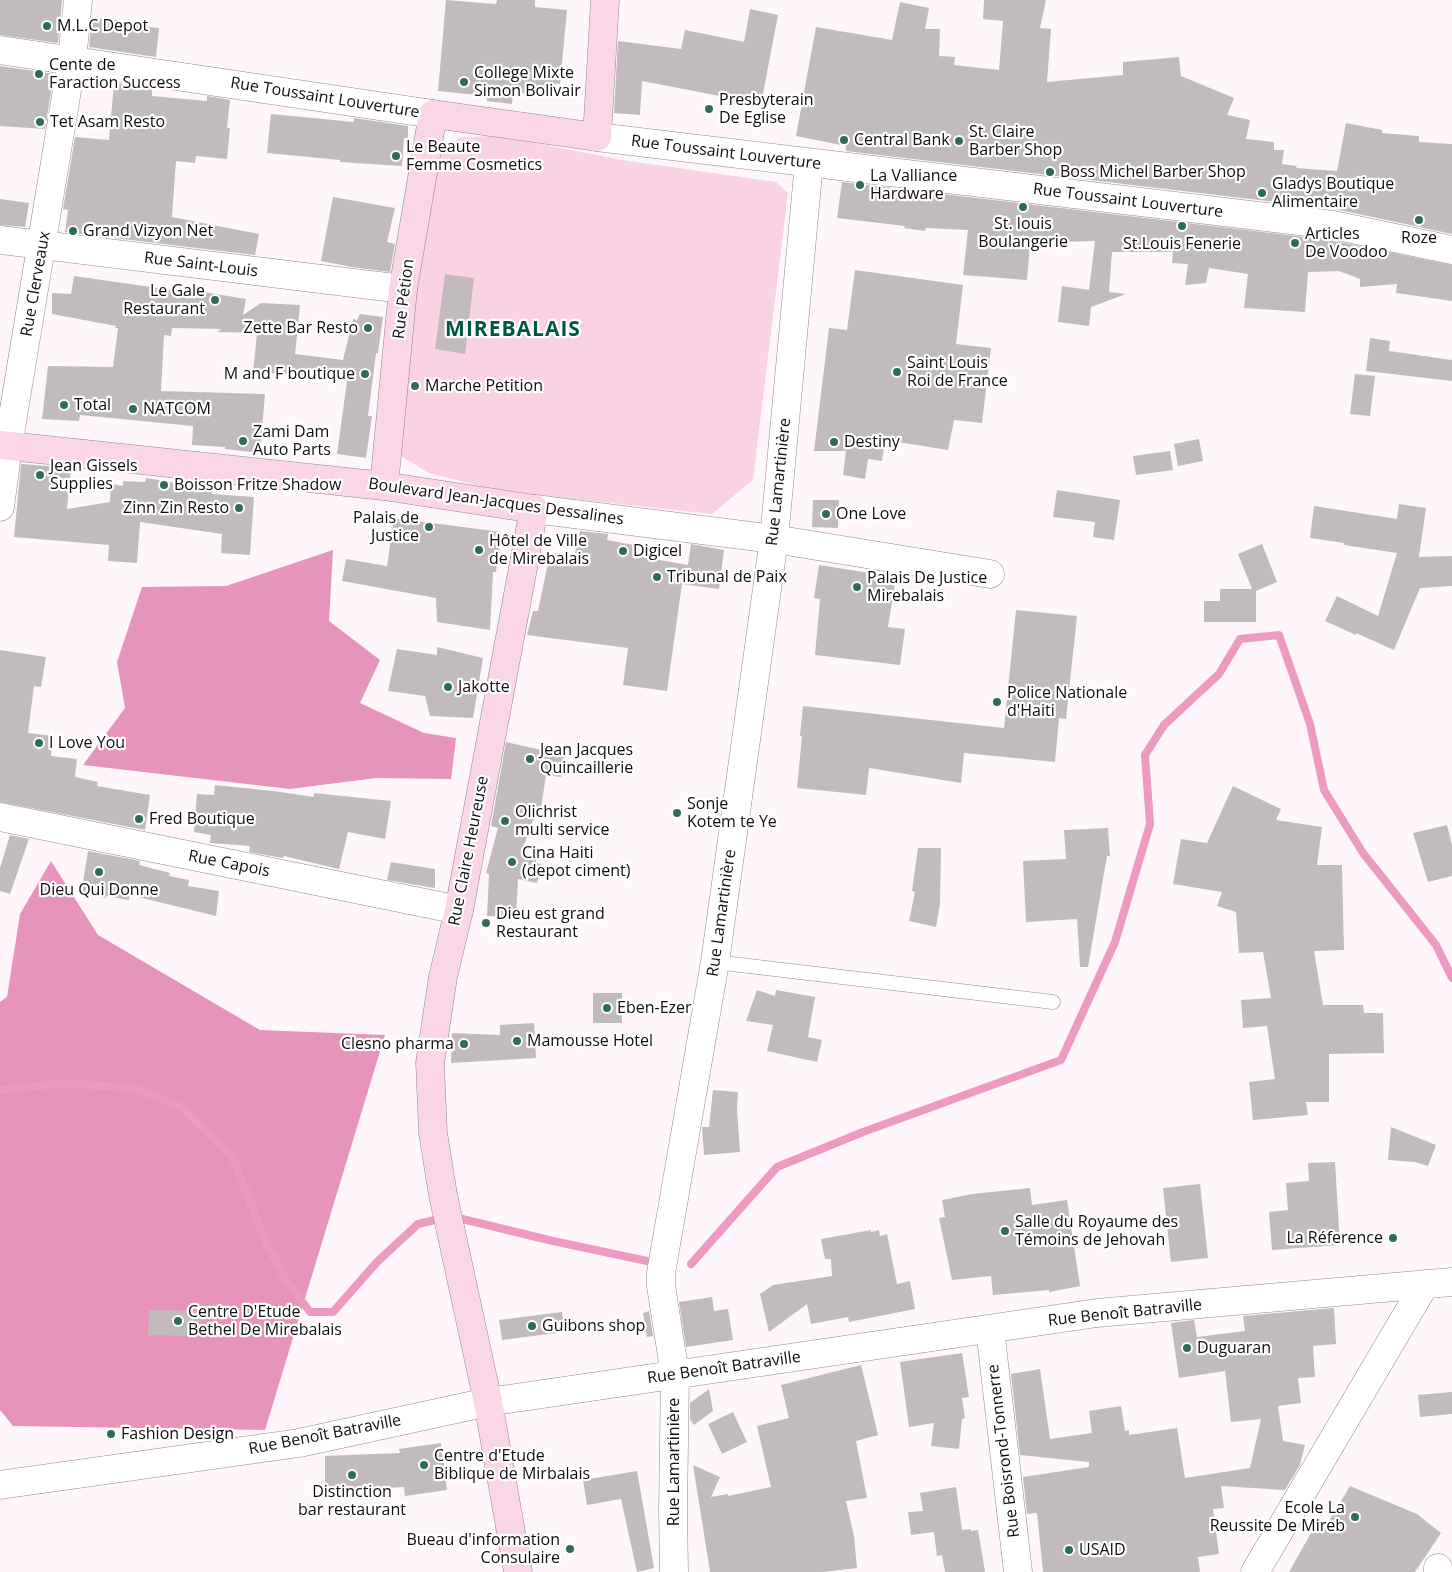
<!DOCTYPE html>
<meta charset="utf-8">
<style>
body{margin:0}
canvas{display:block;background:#fef6fa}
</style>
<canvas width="1452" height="1572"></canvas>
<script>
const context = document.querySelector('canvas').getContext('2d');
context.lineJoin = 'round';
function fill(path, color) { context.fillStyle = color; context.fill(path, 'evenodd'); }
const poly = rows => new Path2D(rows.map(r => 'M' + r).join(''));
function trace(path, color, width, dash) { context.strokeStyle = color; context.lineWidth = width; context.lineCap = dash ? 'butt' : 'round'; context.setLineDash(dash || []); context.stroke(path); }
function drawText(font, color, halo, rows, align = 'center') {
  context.font = font + ' "Open Sans",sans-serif'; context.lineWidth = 4.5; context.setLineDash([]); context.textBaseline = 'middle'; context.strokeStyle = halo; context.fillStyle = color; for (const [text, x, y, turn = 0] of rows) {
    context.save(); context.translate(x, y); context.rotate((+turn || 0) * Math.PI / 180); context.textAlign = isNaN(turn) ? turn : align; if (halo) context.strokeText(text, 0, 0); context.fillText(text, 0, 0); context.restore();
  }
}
fill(poly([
 [499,136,622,160,776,182,788,193,753,480,712,514,499,491,429,473,396,453,431,164,460,137]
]), '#f9d3e4');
fill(poly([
 [333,550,329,621,380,660,360,703,424,733,456,738,451,779,376,778,290,789,83,765,125,708,117,662,142,587,226,586],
 [51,861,98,935,260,1030,385,1035,265,1430,13,1426,0,1410,0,1002,7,997,20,914]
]), '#e794bd');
trace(poly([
 [0,1090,63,1083,134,1088,180,1106,232,1156,268,1247,285,1278,310,1312,333,1312,377,1262,418,1224,443,1218],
 [454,1217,553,1241,647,1261],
 [691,1264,777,1167,863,1132,1061,1060,1115,942,1150,824,1145,755,1164,725,1219,674,1240,639,1279,635,1310,724,1324,790,1363,853,1436,945,1452,978]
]), '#ed99c2', 8);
fill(poly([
 [0,0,62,0,58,43,0,35],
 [446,0,496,4,497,0,535,0,535,7,567,10,560,84,552,83,551,96,513,92,512,104,487,101,487,96,438,91],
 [984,0,1046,0,1040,28,1051,29,1047,82,1123,75,1123,62,1179,57,1181,76,1234,98,1227,115,1250,120,1246,139,1274,142,1274,150,1284,150,1282,164,1297,166,1296,168,1337,171,1346,123,1382,130,1382,133,1419,136,1419,142,1452,144,1452,234,1335,209,846,151,846,146,796,136,816,27,892,40,900,2,929,8,925,29,940,29,939,56,955,57,954,65,999,70,1003,21,983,19],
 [750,9,778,15,761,104,642,81,640,115,614,113,618,41,681,49,685,30,744,42],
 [92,18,117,20,116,24,159,28,156,57,89,47],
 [0,66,54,74,45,129,0,126],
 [114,83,152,88,152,96,207,101,207,96,230,100,227,128,230,128,227,159,196,156,195,163,176,161,172,217,259,234,255,255,65,232,68,210,63,209,75,137,109,140],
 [271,114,354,122,354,118,408,126,408,138,404,138,402,166,340,162,340,160,267,153],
 [842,182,1330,240,1452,265,1452,301,1396,293,1397,284,1360,287,1360,279,1339,271,1308,272,1305,312,1244,308,1248,274,1209,268,1206,283,1185,285,1188,264,1172,263,1173,252,1112,252,1109,292,1126,294,1091,307,1089,326,1058,322,1062,286,1089,290,1095,241,1053,242,1052,244,1030,244,1027,280,963,275,968,230,926,228,925,231,904,228,905,226,837,218],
 [333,197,395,208,387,242,395,244,390,272,352,267,321,261],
 [0,199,29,203,25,227,0,225],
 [855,270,963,285,956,344,991,348,982,423,954,420,948,450,885,440,882,461,868,459,865,479,843,475,846,451,814,451,829,328,847,330],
 [445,274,474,278,465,354,435,349],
 [74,276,186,292,186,289,246,299,243,315,261,303,300,305,295,354,343,360,353,319,357,320,360,314,383,317,378,353,376,353,368,416,372,416,366,458,337,454,347,381,327,378,327,374,253,373,257,333,217,332,222,329,172,328,171,336,164,335,161,391,265,394,260,453,225,449,225,447,192,445,193,426,80,415,79,421,42,419,48,366,113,367,118,328,115,328,116,326,52,314,52,293,71,294],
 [1370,338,1390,341,1389,351,1452,360,1452,381,1366,371],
 [1355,374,1375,376,1370,416,1350,414],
 [1199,439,1203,461,1178,466,1174,444],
 [1170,451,1173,470,1136,475,1133,456],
 [21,464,71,468,67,509,110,502,111,484,123,486,123,481,145,482,146,478,212,489,212,494,254,497,250,555,221,553,222,534,140,522,137,563,108,561,109,545,14,537],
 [1057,490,1120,500,1114,540,1093,537,1095,522,1053,517],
 [813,500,839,500,838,528,812,527],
 [1399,504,1426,508,1419,557,1452,556,1452,586,1420,588,1394,650,1356,633,1356,635,1325,621,1337,596,1378,616,1397,553,1344,545,1344,543,1310,538,1314,506,1397,519],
 [394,518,501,532,496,572,493,572,490,630,437,622,436,598,342,581,346,559,387,566],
 [580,531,608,534,607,540,639,546,637,556,688,565,691,544,724,550,719,589,682,584,667,691,623,685,628,648,527,635,533,611,538,611,549,558,573,562],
 [1262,544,1277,582,1256,591,1256,622,1204,622,1204,601,1220,601,1220,589,1252,589,1238,554],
 [819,565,896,577,888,627,905,629,900,665,815,655,820,599,814,598],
 [1016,610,1077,616,1066,719,1059,718,1055,762,964,753,961,783,869,768,866,795,797,788,802,736,800,736,803,706,1004,728],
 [437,647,483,658,473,718,430,716,425,696,388,691,397,649,437,655],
 [0,650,46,657,41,687,34,686,28,733,53,736,51,756,77,759,75,777,98,782,97,786,150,795,145,830,0,802],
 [506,742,564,755,561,777,546,775,540,815,535,815,521,853,536,855,536,863,542,864,537,883,518,879,516,917,487,916,489,874,486,873,498,828,491,826],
 [215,785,273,791,314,797,314,793,391,801,385,839,348,832,339,869,284,856,283,858,249,852,250,846,210,843,211,835,194,832,197,794,214,795],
 [1233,786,1281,809,1276,820,1322,827,1317,865,1342,865,1344,950,1314,951,1323,1005,1363,1005,1364,1013,1383,1013,1384,1053,1329,1054,1329,1102,1306,1102,1308,1115,1253,1120,1249,1082,1275,1079,1267,1026,1243,1028,1241,1000,1271,998,1263,952,1239,953,1236,912,1217,906,1222,892,1173,884,1181,839,1207,843],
 [1447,825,1452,845,1452,876,1428,882,1413,833],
 [1108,828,1110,856,1107,856,1088,967,1080,967,1077,919,1026,922,1023,861,1066,859,1064,830],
 [10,835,29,839,10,894,0,891,0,868],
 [918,848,941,848,940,904,936,927,909,921,915,892,912,891],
 [88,851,140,861,139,865,170,873,169,876,189,880,188,886,219,891,216,916,130,895,129,900,106,896,106,898,81,894],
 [391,862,435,869,435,888,387,880],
 [757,990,775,996,776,990,815,997,808,1037,822,1040,817,1062,767,1051,773,1025,746,1021],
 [593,993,622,993,622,1023,593,1023],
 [534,1023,536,1058,451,1063,452,1033,500,1035,500,1025],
 [713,1090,738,1092,737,1109,740,1152,704,1155,702,1127,709,1127],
 [1391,1127,1436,1145,1428,1166,1415,1162,1388,1160],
 [1335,1162,1340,1245,1272,1250,1269,1212,1288,1210,1286,1183,1309,1181,1308,1163],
 [1200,1184,1208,1258,1171,1262,1163,1188],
 [1030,1188,1032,1205,1067,1200,1080,1286,1049,1292,1049,1290,993,1295,991,1276,952,1280,939,1218,945,1217,942,1200,972,1194],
 [871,1230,871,1232,879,1230,880,1236,887,1234,897,1284,910,1281,915,1309,849,1322,848,1317,811,1324,807,1304,769,1332,760,1294,773,1285,832,1276,831,1259,825,1259,821,1239],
 [712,1297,714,1311,728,1309,733,1340,686,1347,679,1302],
 [1334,1308,1336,1344,1313,1346,1315,1377,1298,1378,1301,1403,1278,1406,1283,1441,1305,1445,1300,1465,1285,1490,1221,1486,1224,1508,1213,1509,1219,1554,1198,1557,1200,1572,1043,1572,1037,1513,1027,1514,1023,1477,1089,1467,1089,1462,1020,1455,1011,1374,1040,1369,1050,1439,1092,1433,1089,1411,1121,1406,1125,1431,1129,1430,1129,1435,1177,1428,1185,1478,1250,1468,1261,1419,1231,1422,1225,1371,1179,1378,1171,1323,1194,1320,1197,1337,1245,1331,1243,1316],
 [149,1310,201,1311,201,1336,148,1335],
 [649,1311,653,1336,647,1337,643,1313],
 [562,1312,564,1332,502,1340,499,1320],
 [962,1353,969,1397,962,1398,965,1418,962,1419,959,1449,931,1446,934,1423,909,1427,900,1362],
 [861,1365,878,1435,856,1441,867,1498,846,1501,854,1536,857,1568,823,1572,710,1572,693,1465,720,1477,711,1497,728,1494,728,1496,771,1487,757,1426,789,1418,781,1385],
 [709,1389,713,1411,694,1425,690,1419,690,1403],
 [1452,1392,1452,1414,1420,1417,1418,1395],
 [733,1412,747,1442,722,1454,708,1424],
 [441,1443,447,1490,405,1496,404,1487,325,1491,325,1456,400,1453,399,1449],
 [637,1471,654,1568,637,1572,621,1499,587,1505,583,1480],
 [1350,1486,1417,1514,1441,1533,1415,1572,1289,1572,1315,1526,1323,1531],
 [956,1487,962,1530,971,1529,971,1531,978,1530,985,1572,945,1572,942,1555,937,1556,934,1532,911,1535,908,1512,923,1511,920,1493]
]), '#c2bbbe');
const lane = poly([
 [715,962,1053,1002]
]);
const street = poly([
 [0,50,433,114],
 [597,137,1333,225,1452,250],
 [0,240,403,289],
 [0,507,8,446,72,60,78,0],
 [534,509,774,539,990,574],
 [0,817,459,910],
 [990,1329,1018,1572],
 [0,1485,299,1443,488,1402,1097,1313,1452,1282],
 [674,1572,673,1510,675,1375,661,1286,661,1273,715,962,774,539,809,163],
 [1255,1572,1425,1284],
 [1438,1572,1438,1568]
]);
const secondary = poly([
 [0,445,384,486,534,509,459,910,443,977,430,1063,433,1133,443,1195,488,1402,518,1572],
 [384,486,403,289,433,114,597,137,605,0]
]);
trace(lane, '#8f898c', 15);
trace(street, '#8f898c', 29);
trace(secondary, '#8f898c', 29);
trace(lane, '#fff', 14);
trace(street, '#fff', 28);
trace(secondary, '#fad6e8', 28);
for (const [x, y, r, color] of [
 [47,26,5,"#2f6c58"],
 [39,74,5,"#2f6c58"],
 [464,82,5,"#2f6c58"],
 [709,109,5,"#2f6c58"],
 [40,122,5,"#2f6c58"],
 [844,140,5,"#2f6c58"],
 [959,141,5,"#2f6c58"],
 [396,156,5,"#2f6c58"],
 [1050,172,5,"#2f6c58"],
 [860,185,5,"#2f6c58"],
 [1262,193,5,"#2f6c58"],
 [1023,207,5,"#2f6c58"],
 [1419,220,5,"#2f6c58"],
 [1182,226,5,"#2f6c58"],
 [73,231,5,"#2f6c58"],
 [1295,243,5,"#2f6c58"],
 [215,300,5,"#2f6c58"],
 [368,328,5,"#2f6c58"],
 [897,372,5,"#2f6c58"],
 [365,374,5,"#2f6c58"],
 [415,386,5,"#2f6c58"],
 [64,405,5,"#2f6c58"],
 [133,409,5,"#2f6c58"],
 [243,441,5,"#2f6c58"],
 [834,442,5,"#2f6c58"],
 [40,475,5,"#2f6c58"],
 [164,485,5,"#2f6c58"],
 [239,508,5,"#2f6c58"],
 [826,514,5,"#2f6c58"],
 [429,527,5,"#2f6c58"],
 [479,550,5,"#2f6c58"],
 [623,551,5,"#2f6c58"],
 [657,577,5,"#2f6c58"],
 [857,587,5,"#2f6c58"],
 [448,687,5,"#2f6c58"],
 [997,702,5,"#2f6c58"],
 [39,743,5,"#2f6c58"],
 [530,759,5,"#2f6c58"],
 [677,813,5,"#2f6c58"],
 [139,819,5,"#2f6c58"],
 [505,821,5,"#2f6c58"],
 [512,862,5,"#2f6c58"],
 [99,872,5,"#2f6c58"],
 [486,923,5,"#2f6c58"],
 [607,1008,5,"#2f6c58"],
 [517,1041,5,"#2f6c58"],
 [464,1044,5,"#2f6c58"],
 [1005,1231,5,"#2f6c58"],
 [1393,1238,5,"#2f6c58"],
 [178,1321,5,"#2f6c58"],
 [532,1326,5,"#2f6c58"],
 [1187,1348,5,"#2f6c58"],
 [111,1434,5,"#2f6c58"],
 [424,1465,5,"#2f6c58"],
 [352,1475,5,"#2f6c58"],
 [1355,1517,5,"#2f6c58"],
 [570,1549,5,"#2f6c58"],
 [1069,1550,5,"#2f6c58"]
]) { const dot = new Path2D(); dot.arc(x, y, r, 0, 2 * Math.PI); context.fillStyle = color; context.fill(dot); trace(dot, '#fff', 2); }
drawText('16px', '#100e0f', '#fff', [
 ["M.L.C Depot",57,26],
 ["Cente de",49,65],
 ["Faraction Success",49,83],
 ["College Mixte",474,73],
 ["Simon Bolivair",474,91],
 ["Presbyterain",719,100],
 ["De Eglise",719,118],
 ["Tet Asam Resto",50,122],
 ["St. Claire",969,132],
 ["Barber Shop",969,150],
 ["Central Bank",854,140],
 ["Le Beaute",406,147],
 ["Femme Cosmetics",406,165],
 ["Boss Michel Barber Shop",1060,172],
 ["La Valliance",870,176],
 ["Hardware",870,194],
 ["Gladys Boutique",1272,184],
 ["Alimentaire",1272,202],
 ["St. louis",1023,224,"center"],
 ["Boulangerie",1023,242,"center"],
 ["Grand Vizyon Net",83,231],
 ["Articles",1305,234],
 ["De Voodoo",1305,252],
 ["Roze",1419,238,"center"],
 ["St.Louis Fenerie",1182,244,"center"],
 ["Le Gale",205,291,"right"],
 ["Restaurant",205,309,"right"],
 ["Zette Bar Resto",358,328,"right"],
 ["Saint Louis",907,363],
 ["Roi de France",907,381],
 ["M and F boutique",355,374,"right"],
 ["Marche Petition",425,386],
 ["Total",74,405],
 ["NATCOM",143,409],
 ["Zami Dam",253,432],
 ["Auto Parts",253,450],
 ["Destiny",844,442],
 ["Jean Gissels",50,466],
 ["Supplies",50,484],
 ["Boisson Fritze Shadow",174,485],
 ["Zinn Zin Resto",229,508,"right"],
 ["One Love",836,514],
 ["Palais de",419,518,"right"],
 ["Justice",419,536,"right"],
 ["Hôtel de Ville",489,541],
 ["de Mirebalais",489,559],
 ["Digicel",633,551],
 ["Tribunal de Paix",667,577],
 ["Palais De Justice",867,578],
 ["Mirebalais",867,596],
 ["Jakotte",458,687],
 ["Police Nationale",1007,693],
 ["d'Haiti",1007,711],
 ["I Love You",49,743],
 ["Jean Jacques",540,750],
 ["Quincaillerie",540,768],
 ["Sonje",687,804],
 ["Kotem te Ye",687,822],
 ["Olichrist",515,812],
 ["multi service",515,830],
 ["Fred Boutique",149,819],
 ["Cina Haiti",522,853],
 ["(depot ciment)",522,871],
 ["Dieu Qui Donne",99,890,"center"],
 ["Dieu est grand",496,914],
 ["Restaurant",496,932],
 ["Eben-Ezer",617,1008],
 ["Mamousse Hotel",527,1041],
 ["Clesno pharma",454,1044,"right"],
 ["Salle du Royaume des",1015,1222],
 ["Témoins de Jehovah",1015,1240],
 ["La Réference",1383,1238,"right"],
 ["Centre D'Etude",188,1312],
 ["Bethel De Mirebalais",188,1330],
 ["Guibons shop",542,1326],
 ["Duguaran",1197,1348],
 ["Fashion Design",121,1434],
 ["Centre d'Etude",434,1456],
 ["Biblique de Mirbalais",434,1474],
 ["Distinction",352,1492,"center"],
 ["bar restaurant",352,1510,"center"],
 ["Ecole La",1345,1508,"right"],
 ["Reussite De Mireb",1345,1526,"right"],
 ["Bueau d'information",560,1540,"right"],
 ["Consulaire",560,1558,"right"],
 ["USAID",1079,1550]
], 'left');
drawText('16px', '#100e0f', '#fff', [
 ["Rue Toussaint Louverture",325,98,9],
 ["Rue Toussaint Louverture",726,153,7],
 ["Rue Toussaint Louverture",1128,201,7],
 ["Rue Saint-Louis",201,265,7],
 ["Rue Clerveaux",36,284,-80],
 ["Rue Pétion",404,299,-83],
 ["Rue Lamartinière",779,482,-84],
 ["Boulevard Jean-Jacques Dessalines",496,502,8],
 ["Rue Claire Heureuse",469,851,-79],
 ["Rue Capois",229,864,11],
 ["Rue Lamartinière",722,913,-82],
 ["Rue Benoît Batraville",1125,1313,-6],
 ["Rue Benoît Batraville",724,1368,-8],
 ["Rue Benoît Batraville",325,1435,-11],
 ["Rue Boisrond-Tonnerre",1004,1451,-97],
 ["Rue Lamartinière",674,1462,-90]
]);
context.letterSpacing = '1px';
drawText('bold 21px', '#015641', '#fff', [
 ["MIREBALAIS",513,330]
]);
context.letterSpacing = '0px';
</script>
